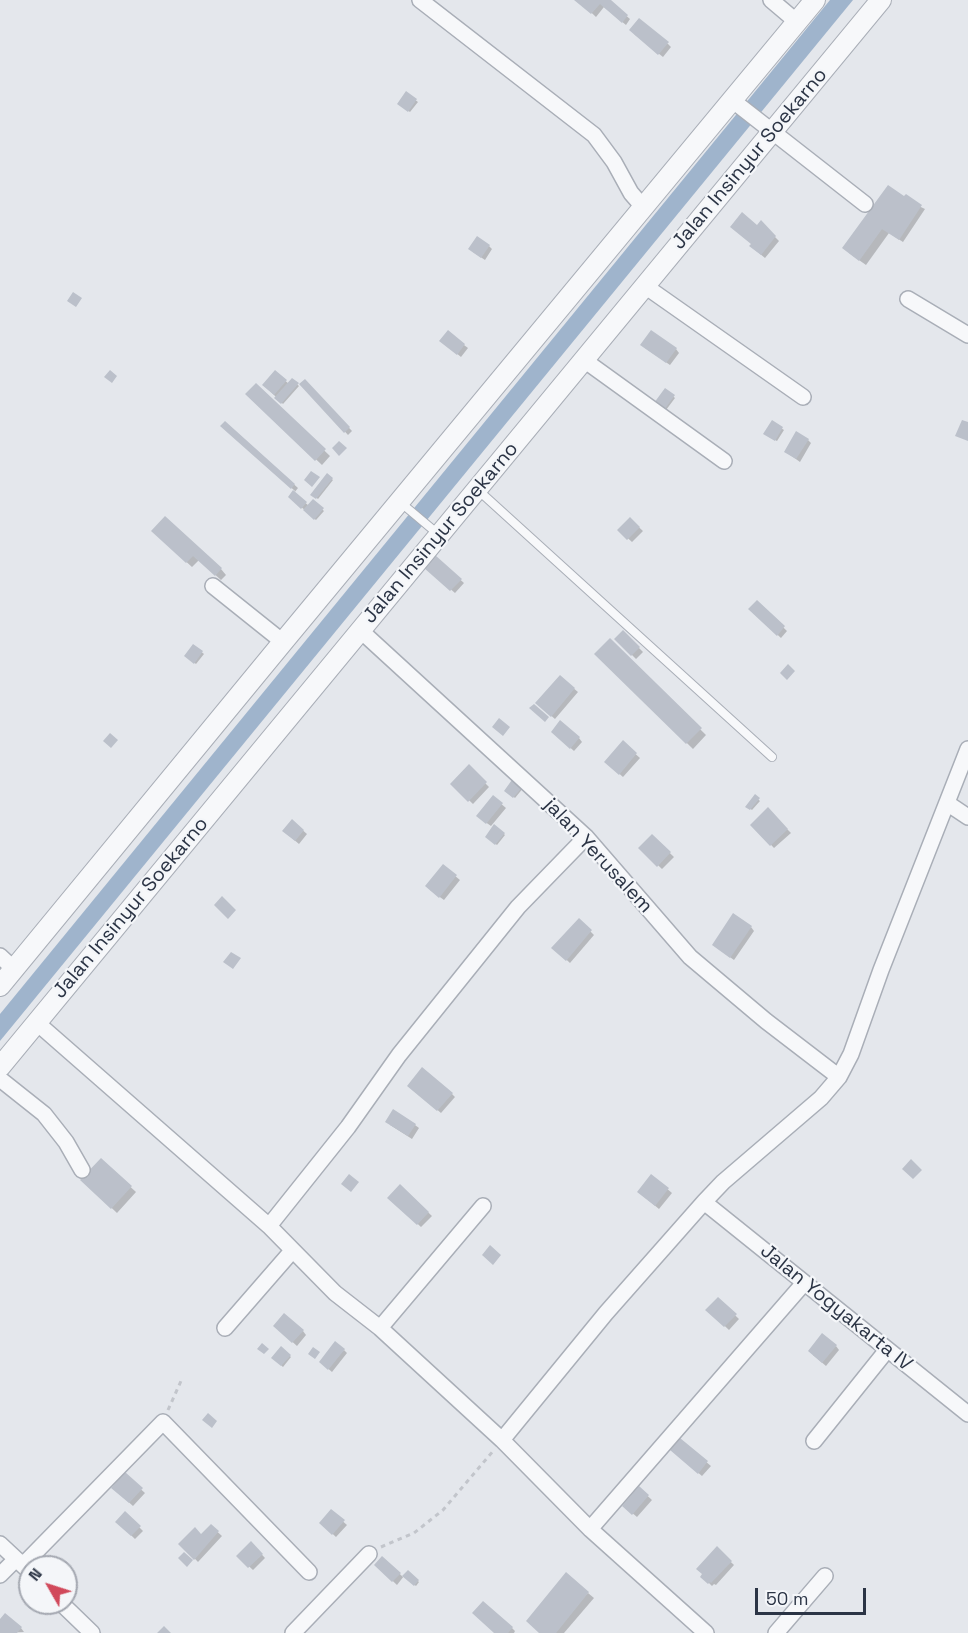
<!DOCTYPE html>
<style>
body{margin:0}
#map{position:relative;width:968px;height:1633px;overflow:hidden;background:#e4e7ec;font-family:"Space Grotesk",sans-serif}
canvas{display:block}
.north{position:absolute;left:18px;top:1555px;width:60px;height:60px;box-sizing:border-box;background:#f4f6f9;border:2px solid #a4a8b1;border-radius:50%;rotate:309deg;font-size:16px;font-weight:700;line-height:24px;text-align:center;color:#2b3445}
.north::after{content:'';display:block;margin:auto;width:21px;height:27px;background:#d1495b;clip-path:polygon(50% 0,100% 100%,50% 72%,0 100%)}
.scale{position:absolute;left:755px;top:1588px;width:111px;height:27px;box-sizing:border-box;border:3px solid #2b3445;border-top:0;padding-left:8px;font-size:18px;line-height:21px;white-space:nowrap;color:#2b3445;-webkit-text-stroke:4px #f4f6f9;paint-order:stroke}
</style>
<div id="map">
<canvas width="968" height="1633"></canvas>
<div class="north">N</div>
<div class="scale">50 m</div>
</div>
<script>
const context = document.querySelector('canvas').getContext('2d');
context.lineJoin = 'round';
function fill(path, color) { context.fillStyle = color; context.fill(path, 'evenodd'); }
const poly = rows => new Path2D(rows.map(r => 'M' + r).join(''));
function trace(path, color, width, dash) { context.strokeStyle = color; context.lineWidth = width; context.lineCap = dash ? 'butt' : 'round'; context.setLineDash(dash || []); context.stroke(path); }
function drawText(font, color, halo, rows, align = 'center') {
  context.font = font + ' "Space Grotesk",sans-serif'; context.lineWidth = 4.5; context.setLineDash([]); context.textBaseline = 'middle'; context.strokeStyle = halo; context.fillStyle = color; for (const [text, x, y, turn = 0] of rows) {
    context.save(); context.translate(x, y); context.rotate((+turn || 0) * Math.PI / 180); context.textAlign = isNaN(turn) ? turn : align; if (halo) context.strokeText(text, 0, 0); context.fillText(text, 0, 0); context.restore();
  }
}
fill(poly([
 [830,0,853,0,0,1041,0,1014]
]), '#9fb4cc');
fill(poly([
 [578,0,608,0,630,19,626,25,604,7,596,17],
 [634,34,668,44,671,47,663,57],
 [406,93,418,102,410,112,399,104],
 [904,199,925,209,903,242,889,233,866,265,849,253],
 [761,223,779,241,765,258,754,249,758,227],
 [489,246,492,249,485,260,473,252],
 [445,344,464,345,468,348,461,357],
 [645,348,676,349,679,353,670,365],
 [275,372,289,384,292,380,299,386,283,404,264,385],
 [305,381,352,431,348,435,302,384],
 [256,385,330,456,322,465,247,394],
 [665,390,675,398,666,410,656,402],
 [772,422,784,430,777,441,766,435],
 [225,423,298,488,294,493,309,506,313,501,324,511,316,520,290,497,295,491,222,426],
 [808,440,811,443,800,462,786,452],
 [327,475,333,480,318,499,312,494],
 [630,519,643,531,632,542,619,530],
 [158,536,221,569,226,575,221,580,199,560,192,567],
 [435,557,464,583,455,593,426,568],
 [757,602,787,631,781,638,750,609],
 [623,632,643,652,636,659,616,639],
 [610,640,706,735,693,749,596,654],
 [194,646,204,654,196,664,186,656],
 [560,677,578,692,555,719,541,707],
 [556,735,579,738,582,742,574,751],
 [623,743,640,758,623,777,606,762],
 [469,767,489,787,473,804,452,784],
 [524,787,515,798,506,790],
 [493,797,506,808,491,826,481,819],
 [755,797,760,801,752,810,747,806],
 [768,810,791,833,774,848,752,825],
 [292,821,307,834,299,844,287,834],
 [495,826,505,835,497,845,487,837],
 [652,836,674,857,662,869,640,848],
 [443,866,460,880,444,900,430,890],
 [579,920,594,935,570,963,554,948],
 [751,927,754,931,734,960,717,948],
 [413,1089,452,1094,455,1097,441,1113],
 [390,1125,415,1125,419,1128,412,1139],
 [101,1160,136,1192,117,1213,82,1180],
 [652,1176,672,1193,659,1209,642,1195],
 [400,1186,432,1216,421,1227,390,1198],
 [718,1299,739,1319,729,1330,708,1310],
 [275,1326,303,1331,306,1335,297,1346],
 [836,1346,839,1350,826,1366,813,1355],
 [281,1348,291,1357,283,1367,273,1358],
 [344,1350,347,1353,332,1372,324,1365],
 [680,1440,711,1466,702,1476,675,1453],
 [125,1475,145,1493,133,1506,113,1488],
 [639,1488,652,1500,637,1517,624,1506],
 [331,1511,347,1525,336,1537,321,1523],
 [125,1513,143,1531,135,1539,117,1522],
 [211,1526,222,1536,198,1562,181,1544,201,1536],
 [251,1543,265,1558,253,1570,238,1556],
 [717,1549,734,1565,716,1585,714,1584,712,1586,702,1576],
 [383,1558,403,1577,408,1572,419,1582,416,1586,404,1576,397,1585,376,1565],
 [588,1593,594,1598,564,1633,541,1633],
 [0,1621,21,1628,24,1632,0,1633],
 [512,1628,515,1631,514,1633,496,1633]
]), '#0003');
fill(poly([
 [574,0,611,0,628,15,622,23,600,4,591,14],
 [639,18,669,42,658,55,629,30],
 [406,91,417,99,408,112,397,104],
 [888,185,904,196,906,194,922,205,899,240,882,229,859,261,842,248],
 [742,212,757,225,761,220,776,236,761,255,749,246,751,244,730,227],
 [477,236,490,245,481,258,468,249],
 [73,292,82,298,76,307,67,301],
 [448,330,465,344,457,355,439,341],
 [651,330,677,348,666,363,640,345],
 [110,370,117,376,112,383,104,377],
 [275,370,287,380,274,395,262,385],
 [292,378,299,383,281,404,274,398],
 [305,379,350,427,344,433,299,384],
 [256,383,326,449,315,461,245,394],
 [665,388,675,395,664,410,654,403],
 [772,420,783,427,775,441,763,434],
 [962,420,968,422,968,441,955,436],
 [225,421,295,484,291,489,220,426],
 [796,431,809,439,796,459,784,452],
 [339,441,347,448,339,456,332,448],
 [311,471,320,477,312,487,304,480],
 [327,473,333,478,316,499,310,495],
 [293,490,307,502,301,509,288,497],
 [313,499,324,508,314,520,303,510],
 [165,516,222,568,215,576,193,556,186,563,151,531],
 [630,517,640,527,627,540,617,530],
 [435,555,462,579,450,591,424,568],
 [757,600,785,626,777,636,748,609],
 [623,630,640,647,631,656,614,639],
 [610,638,702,728,686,744,594,654],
 [193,644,203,651,194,664,184,656],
 [788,664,795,671,787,680,780,673],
 [560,675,575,688,551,717,535,703],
 [534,704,549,717,545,722,529,708],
 [499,718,510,727,503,736,492,727],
 [560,720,580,737,570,749,551,732],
 [110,733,118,740,111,748,103,741],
 [623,740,637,753,619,775,604,762],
 [469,764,487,782,468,802,450,784],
 [514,777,524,785,513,798,504,791],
 [755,794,760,798,750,810,745,807],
 [493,795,503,803,486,824,476,816],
 [768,807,788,829,770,846,750,825],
 [292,819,304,830,295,841,282,831],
 [494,824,505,833,495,845,485,837],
 [652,834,671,852,657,867,638,848],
 [443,864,457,875,439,898,425,886],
 [222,896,236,910,228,919,214,905],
 [733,913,752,926,730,958,712,945],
 [579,918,592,930,566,961,551,948],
 [231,952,241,958,233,969,223,962],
 [422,1067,453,1093,437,1111,407,1086],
 [393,1109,416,1124,408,1136,385,1122],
 [101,1158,132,1186,111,1209,80,1180],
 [911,1159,922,1170,913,1179,902,1169],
 [349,1174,359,1182,351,1192,341,1184],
 [651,1174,669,1188,655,1206,637,1192],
 [400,1184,429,1212,417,1225,387,1198],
 [490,1245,501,1255,493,1265,482,1255],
 [718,1297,737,1314,724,1327,705,1310],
 [284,1313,304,1330,292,1343,273,1326],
 [822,1333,837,1345,822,1363,808,1351],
 [335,1341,345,1349,328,1370,319,1362],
 [262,1343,269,1349,264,1354,257,1349],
 [281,1346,291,1355,281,1366,271,1358],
 [313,1347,320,1352,315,1359,308,1354],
 [208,1413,217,1421,212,1428,202,1420],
 [680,1438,708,1461,698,1474,670,1450],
 [125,1472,143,1488,129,1503,111,1488],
 [639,1486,649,1495,632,1515,622,1506],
 [331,1509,345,1520,332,1535,319,1523],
 [125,1511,141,1526,131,1536,115,1522],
 [211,1524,219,1531,194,1560,178,1544,195,1527,201,1534],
 [251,1541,263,1554,248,1568,236,1556],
 [717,1546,732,1561,711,1583,710,1582,708,1584,700,1577,702,1574,696,1569],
 [184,1552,193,1560,187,1567,178,1558],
 [382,1556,401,1573,392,1582,374,1565],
 [408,1570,419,1580,414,1586,402,1576],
 [566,1572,589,1592,556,1633,539,1633,526,1621],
 [483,1601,513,1627,508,1633,494,1633,472,1613],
 [5,1613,22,1627,17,1633,0,1633,0,1619],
 [164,1626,171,1633,157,1633]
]), '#bbc0ca');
const service = poly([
 [478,490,772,757],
 [400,502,438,534]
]);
const minor = poly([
 [420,0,594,135,614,162,631,193,644,208],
 [771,0,797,22],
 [732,100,865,204],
 [645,286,803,397],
 [908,299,968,335],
 [584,360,724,461],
 [213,586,283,642],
 [360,630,586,837,690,957,766,1021,839,1077],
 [947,803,968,817],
 [0,956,14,969],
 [36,1022,269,1226,335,1293,380,1328,502,1440,590,1529,706,1633],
 [0,1079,44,1114,66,1142,82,1170],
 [704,1202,968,1414],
 [269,1226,348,1127,399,1055,518,907,586,837],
 [225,1328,292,1251],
 [380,1328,483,1206],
 [502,1440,606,1313,704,1202,723,1182,821,1098,839,1077,851,1054,881,970,968,749],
 [814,1441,887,1350],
 [590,1529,804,1283],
 [0,1544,30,1572],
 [23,1565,163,1422,309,1572],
 [0,1575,16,1559],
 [61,1603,92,1633],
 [293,1633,369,1554],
 [776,1633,825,1576]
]);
const tertiary = poly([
 [0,986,283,642,815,0],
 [0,1067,881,0]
]);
trace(service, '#a9aeb7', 10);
trace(minor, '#a9aeb7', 18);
trace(tertiary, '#a9aeb7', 22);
trace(poly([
 [168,1410,181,1381],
 [381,1547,414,1533,443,1510,494,1450]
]), '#c2c5cb', 3, [4.5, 4.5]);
trace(service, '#f7f8fa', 8);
trace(minor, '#f7f8fa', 15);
trace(tertiary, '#f7f8fa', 20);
drawText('20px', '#2b3445', '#f4f6f9', [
 ["Jalan Insinyur Soekarno",750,159,-50],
 ["Jalan Insinyur Soekarno",441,533,-50],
 ["jalan Yerusalem",598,856,47],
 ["Jalan Insinyur Soekarno",131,908,-50],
 ["Jalan Yogyakarta IV",836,1308,39]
]);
</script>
